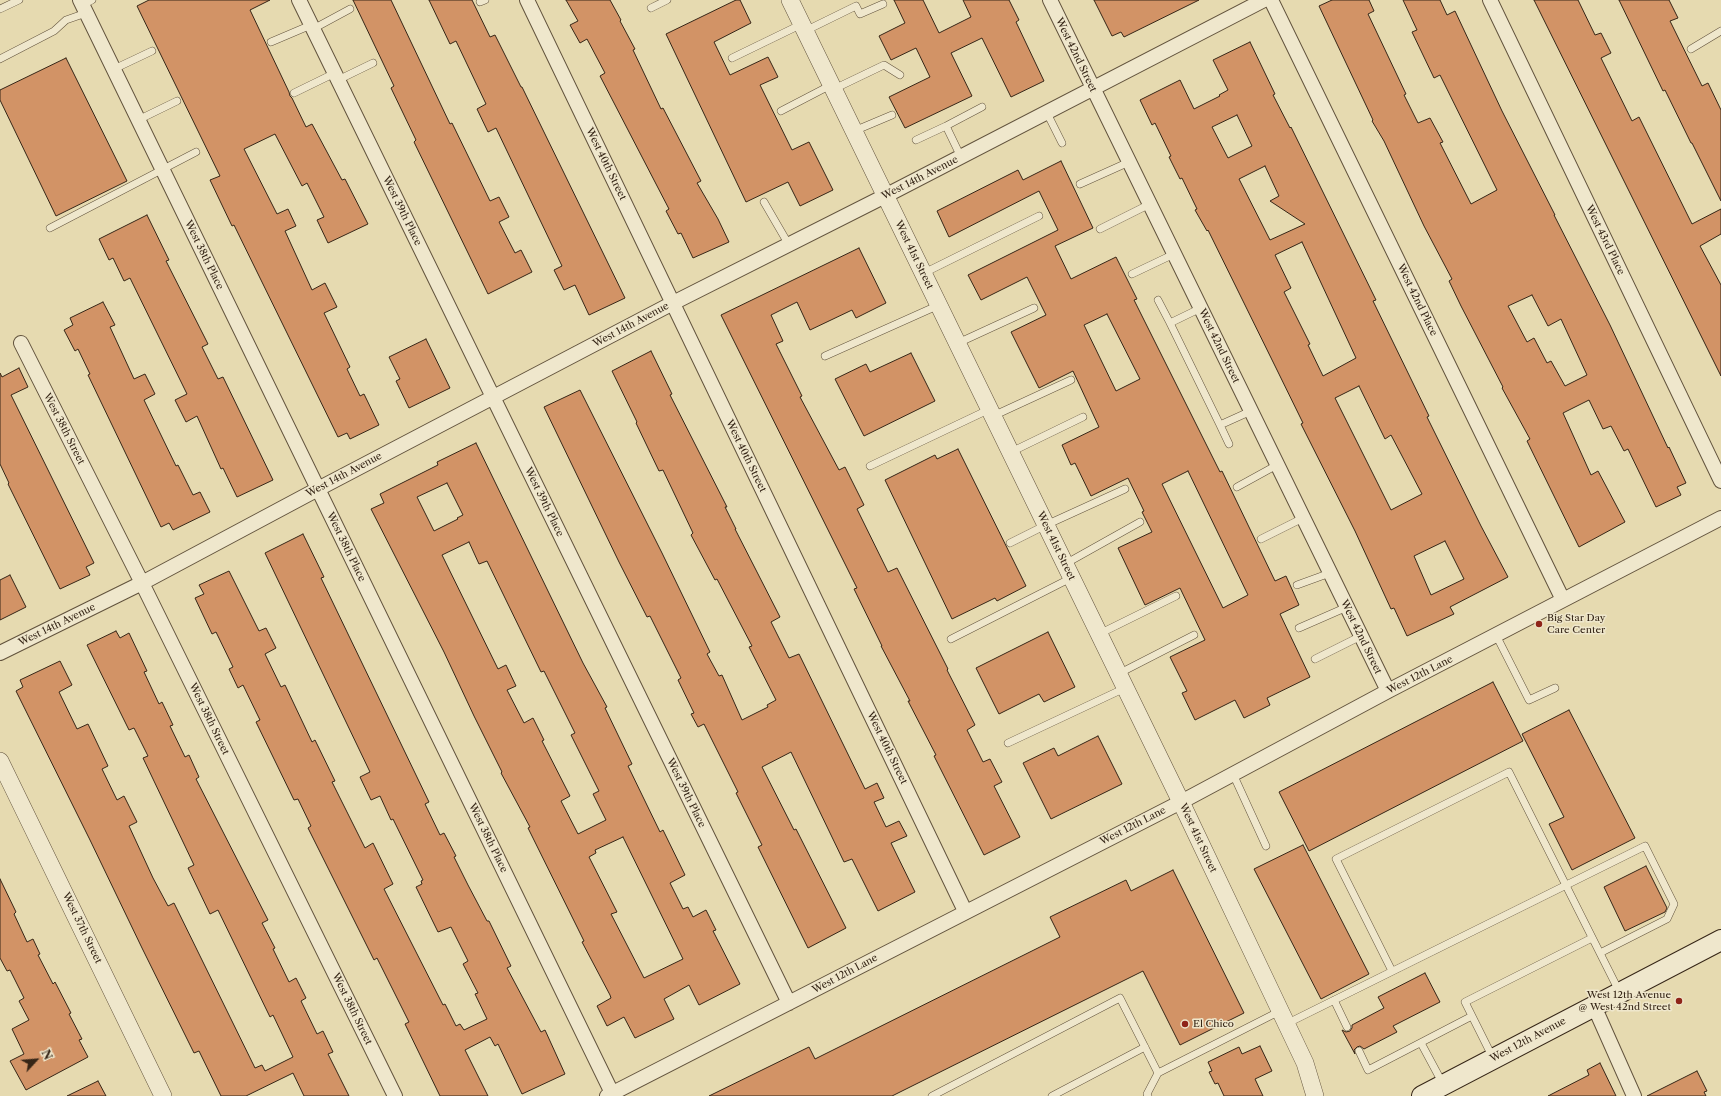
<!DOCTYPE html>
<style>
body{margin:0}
#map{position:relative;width:1721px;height:1096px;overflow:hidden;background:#e6dab0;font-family:"Libre Caslon Text",serif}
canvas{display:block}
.north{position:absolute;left:16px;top:1040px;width:40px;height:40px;-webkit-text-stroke:3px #efe7cc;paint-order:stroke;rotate:64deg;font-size:11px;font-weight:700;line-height:16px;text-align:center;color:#362617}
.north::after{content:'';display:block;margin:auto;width:14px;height:18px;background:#362617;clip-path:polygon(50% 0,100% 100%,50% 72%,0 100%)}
</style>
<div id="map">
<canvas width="1721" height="1096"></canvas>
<div class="north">N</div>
</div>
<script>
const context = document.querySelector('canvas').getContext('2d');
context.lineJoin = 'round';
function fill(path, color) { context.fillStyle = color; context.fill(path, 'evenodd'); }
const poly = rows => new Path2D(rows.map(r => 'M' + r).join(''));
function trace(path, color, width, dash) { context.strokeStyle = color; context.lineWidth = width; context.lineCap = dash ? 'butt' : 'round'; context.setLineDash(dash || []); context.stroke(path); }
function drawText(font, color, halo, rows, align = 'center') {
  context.font = font + ' "Libre Caslon Text",serif'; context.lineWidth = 3; context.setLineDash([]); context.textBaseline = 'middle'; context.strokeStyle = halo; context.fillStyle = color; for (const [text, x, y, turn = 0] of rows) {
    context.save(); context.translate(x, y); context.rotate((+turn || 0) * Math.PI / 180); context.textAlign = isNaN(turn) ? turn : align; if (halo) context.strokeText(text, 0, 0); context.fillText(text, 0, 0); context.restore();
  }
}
const building = poly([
 [149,0,270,0,250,10,289,92,290,96,292,98,306,127,312,124,342,180,345,179,368,224,328,243,317,220,324,217,307,183,302,186,275,134,244,149,277,214,288,209,296,226,285,231,312,290,325,283,337,307,324,313,350,367,347,369,360,396,364,394,379,425,350,439,347,433,338,437,234,225,232,226,210,180,220,176,137,6,149,0],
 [353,0,391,0,450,124,452,123,490,201,499,197,509,217,499,222,515,253,521,250,532,272,488,294,414,142,416,140,391,88,394,86,353,0],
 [429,0,472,0,490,37,495,35,521,87,522,87,625,298,589,315,575,285,564,290,554,270,562,266,496,128,488,132,477,109,486,104,456,41,450,44,429,0],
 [566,0,610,0,621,20,620,21,635,49,633,50,661,109,663,108,701,181,697,183,718,219,729,242,693,258,681,233,678,234,666,211,669,209,600,76,605,73,587,39,580,43,570,25,578,21,566,0],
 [736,0,740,0,751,23,714,42,730,75,768,57,778,77,760,85,792,150,809,142,833,190,800,206,788,182,746,202,666,34,736,0],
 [894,0,923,0,939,33,971,17,963,0,1009,0,1019,20,1016,22,1044,81,1011,97,982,38,951,53,972,96,905,128,889,97,930,77,916,48,891,60,879,36,905,23,894,0],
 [1094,0,1199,0,1124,37,1121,32,1112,36,1094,0],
 [1332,0,1369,0,1374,11,1368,14,1406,94,1404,95,1418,123,1430,118,1443,142,1440,143,1471,204,1497,190,1440,75,1434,78,1412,32,1417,30,1403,0,1440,0,1447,15,1455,11,1502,111,1555,215,1554,215,1610,325,1668,448,1669,447,1686,483,1677,487,1681,495,1656,507,1628,449,1624,451,1611,426,1603,429,1589,400,1563,413,1591,475,1598,471,1625,522,1579,547,1527,441,1530,439,1502,388,1503,387,1461,306,1449,281,1452,279,1424,226,1384,141,1372,121,1373,120,1319,6,1332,0],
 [1532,295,1548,326,1561,319,1587,375,1565,386,1551,361,1547,363,1534,338,1527,342,1508,306,1532,295],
 [1534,0,1578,0,1595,35,1601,33,1611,53,1601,58,1632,121,1639,117,1692,224,1721,209,1721,234,1700,246,1721,285,1721,376,1534,0],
 [1619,0,1669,0,1678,18,1670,21,1702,86,1708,83,1721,110,1721,201,1692,143,1691,143,1665,90,1663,91,1619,0],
 [1250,42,1275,94,1273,95,1290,128,1291,127,1376,300,1373,301,1429,416,1427,417,1481,526,1508,577,1450,607,1454,614,1407,636,1394,608,1391,609,1355,531,1301,424,1303,423,1277,370,1208,230,1207,231,1195,210,1197,209,1182,178,1180,179,1169,157,1171,156,1155,123,1152,125,1140,100,1180,80,1194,109,1220,96,1219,95,1228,90,1213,60,1250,42],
 [1237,115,1252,146,1228,158,1212,127,1237,115],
 [1265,166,1279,196,1270,201,1305,224,1270,240,1239,179,1265,166],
 [1302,242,1356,358,1323,376,1308,345,1310,344,1284,292,1291,288,1275,255,1302,242],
 [1359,386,1385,439,1391,435,1422,494,1391,510,1335,398,1359,386],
 [1445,541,1464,579,1431,595,1414,556,1445,541],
 [66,58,127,181,56,216,0,100,0,90,66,58],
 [1061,161,1093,228,1055,246,1071,279,1116,257,1137,299,1134,300,1220,472,1222,471,1275,581,1286,576,1299,605,1280,614,1310,677,1267,698,1270,705,1244,718,1235,700,1195,720,1182,693,1187,691,1170,657,1205,640,1180,588,1145,605,1118,548,1152,532,1142,512,1144,511,1128,478,1091,496,1075,463,1071,465,1062,445,1099,427,1073,371,1039,388,1011,332,1046,315,1027,277,981,300,968,275,1058,230,1039,191,949,237,937,211,1018,170,1023,180,1061,161],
 [1107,314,1140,379,1116,391,1084,325,1107,314],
 [1188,471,1248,595,1223,608,1162,484,1188,471],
 [147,215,169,260,166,261,208,344,202,347,218,379,223,377,273,480,237,497,223,468,221,469,197,416,186,422,175,400,187,394,130,278,124,281,113,258,109,260,99,239,147,215],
 [859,248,886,303,856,318,852,310,810,330,797,302,771,315,783,341,776,344,802,396,800,397,839,470,845,467,864,505,857,509,888,572,897,568,948,669,947,670,975,725,967,730,983,762,990,759,1002,782,994,786,1020,837,984,855,934,756,936,755,908,701,910,701,881,646,882,646,854,589,857,588,721,315,859,248],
 [103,302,115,325,110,327,134,379,145,374,155,394,144,400,176,466,178,465,193,495,200,492,210,512,173,530,169,523,161,527,88,375,90,374,78,349,75,351,64,330,73,325,70,318,103,302],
 [426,339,450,388,409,408,396,381,400,379,389,357,426,339],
 [651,351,672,394,670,395,727,507,725,507,736,529,735,529,780,617,771,622,789,658,799,654,865,789,877,783,884,798,874,802,886,827,899,821,907,836,891,843,915,892,878,911,852,859,844,862,791,752,762,767,794,830,796,829,846,928,808,948,758,847,762,845,736,793,738,792,704,724,698,727,691,714,694,713,678,680,681,678,650,616,647,617,619,562,544,407,580,390,662,553,710,652,707,654,719,676,722,675,742,720,768,707,767,705,776,700,749,647,752,646,717,579,715,580,691,535,693,533,663,470,659,471,636,423,637,422,612,371,651,351],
 [911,353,935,401,864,436,835,379,866,364,870,372,911,353],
 [19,368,28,387,11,395,94,563,86,567,90,575,60,589,8,484,9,483,0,464,0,373,2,377,19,368],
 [476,443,583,663,607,707,605,708,632,764,628,766,660,832,663,830,685,875,670,883,683,909,688,907,693,917,706,910,716,930,713,931,740,984,699,1005,689,985,664,999,674,1019,635,1038,624,1017,607,1026,597,1006,611,998,610,995,582,942,584,941,528,828,530,827,501,773,502,772,474,716,444,652,371,509,384,503,380,494,438,465,437,462,476,443],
 [447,483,463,515,457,518,458,519,434,531,417,497,447,483],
 [469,542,479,564,487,561,541,672,544,671,575,733,571,735,599,791,593,794,606,820,578,834,561,801,570,796,542,741,544,740,533,718,524,723,507,690,516,686,506,665,498,669,442,555,469,542],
 [623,837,683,959,644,978,611,914,617,912,589,857,596,853,595,850,623,837],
 [958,449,1026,586,997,601,995,598,952,619,885,480,935,455,937,459,958,449],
 [303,534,324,577,321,578,429,802,425,804,440,835,444,833,456,856,454,857,468,885,487,921,489,921,511,966,507,968,541,1032,545,1030,565,1074,522,1094,498,1044,495,1046,490,1037,465,1050,488,1096,440,1096,405,1024,409,1022,377,958,374,960,308,828,311,826,298,799,294,800,256,722,260,720,243,685,238,688,229,669,233,667,216,632,212,634,195,598,204,594,199,585,229,571,259,631,266,628,276,648,265,654,281,687,285,685,312,742,315,740,335,781,332,782,365,848,373,843,393,884,384,889,443,1005,445,1004,456,1026,460,1024,464,1030,487,1019,475,994,478,993,463,964,468,961,451,927,438,932,416,887,422,884,421,881,423,880,393,819,391,820,380,796,371,800,360,777,370,772,265,553,303,534],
 [10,575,26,607,0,620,0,580,10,575],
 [116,631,120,638,129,633,147,671,144,672,159,704,162,702,173,725,170,726,185,757,189,755,199,777,196,779,268,920,262,923,275,948,273,949,289,982,296,978,306,998,301,1001,317,1034,323,1031,333,1052,328,1054,349,1096,304,1096,293,1073,246,1096,221,1096,199,1051,194,1053,142,948,90,840,16,691,23,687,20,680,60,661,72,685,59,692,77,729,88,724,108,766,102,769,117,800,124,796,137,822,129,826,153,878,168,906,174,903,255,1068,262,1065,265,1071,293,1057,273,1015,270,1017,218,910,210,914,188,868,194,865,143,758,148,756,134,728,129,730,87,645,116,631],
 [1048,632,1075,687,1044,702,1039,694,999,714,976,668,1048,632],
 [1493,682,1523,741,1309,851,1279,792,1493,682],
 [1569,710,1635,838,1572,870,1549,824,1564,817,1522,734,1569,710],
 [1098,736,1122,784,1051,819,1023,763,1054,748,1058,756,1098,736],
 [1303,845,1369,974,1321,999,1254,869,1303,845],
 [1646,866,1667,908,1665,912,1625,931,1604,887,1646,866],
 [1173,870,1244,1013,1180,1045,1143,971,892,1096,709,1096,809,1047,815,1059,1060,937,1050,917,1126,880,1131,891,1173,870],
 [0,879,16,912,14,914,27,942,33,939,40,954,38,955,53,984,55,982,71,1013,69,1014,82,1039,79,1040,88,1057,26,1090,10,1061,24,1054,12,1029,29,1020,19,1001,24,998,10,970,7,971,0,958,0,879],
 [1425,973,1440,1002,1393,1026,1397,1032,1364,1049,1360,1046,1357,1047,1354,1050,1355,1054,1342,1030,1346,1032,1350,1031,1352,1028,1352,1025,1384,1008,1378,997,1425,973],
 [1260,1046,1272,1071,1255,1079,1263,1096,1224,1096,1218,1083,1215,1084,1209,1072,1212,1071,1208,1062,1239,1047,1242,1054,1260,1046],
 [1600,1063,1616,1096,1548,1096,1589,1075,1587,1070,1600,1063],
 [1697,1071,1707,1091,1704,1092,1706,1096,1647,1096,1697,1071],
 [98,1081,106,1096,67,1096,98,1081]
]);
fill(building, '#d29366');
trace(building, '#362617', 1);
const service = poly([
 [480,2,485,0],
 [82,5,92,0],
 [651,8,667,0],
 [0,9,19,0],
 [313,29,350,9],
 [805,31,856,6,860,14,883,4],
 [271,42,311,25],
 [1691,49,1721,31],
 [732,58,802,24],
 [0,59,54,31,66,20,86,13],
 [114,69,152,51],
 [338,80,373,63],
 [834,89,884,65,900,75],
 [294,93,335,73],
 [781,111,831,85],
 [1047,113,1062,143],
 [138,120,177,101],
 [854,131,892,115],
 [916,140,946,126],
 [961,157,946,126,982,107],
 [1080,184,1129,162],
 [764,202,789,245],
 [50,228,196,152],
 [1100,229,1150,204],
 [924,273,1039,216],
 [1132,274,1174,254],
 [1158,300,1170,323,1201,308],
 [1170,323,1220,425,1251,411],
 [958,343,1034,308],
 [825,356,939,305],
 [993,416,1071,380],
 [1220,425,1229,444],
 [1011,452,1083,417],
 [870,466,990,409],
 [1237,487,1277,465],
 [1261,539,1303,518],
 [1010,543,1046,525,1125,489],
 [1065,564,1140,522],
 [1297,585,1330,573],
 [1299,628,1347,607],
 [1099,634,1176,596],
 [1496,635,1529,700,1555,688],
 [951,639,1071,578],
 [1315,659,1361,636],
 [1118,674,1194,635],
 [1008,743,1125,688],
 [1233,774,1266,846],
 [1392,971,1336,859,1509,772,1619,991],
 [1334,1000,1347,1027],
 [1286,1024,1645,846,1674,904,1667,919,1600,953],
 [1421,1043,1443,1084],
 [1359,1051,1368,1070,1472,1016],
 [1493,1058,1465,1002,1592,938],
 [932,1096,1120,998,1158,1073,1280,1011],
 [1052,1096,1145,1047],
 [1148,1096,1147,1094,1158,1073]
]);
const minor = poly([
 [80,0,612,1093],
 [299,0,789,1003],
 [527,0,965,911],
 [1050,0,1388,691],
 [1271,0,1563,600],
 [1490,0,1721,481],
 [21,343,142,583,395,1096],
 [0,653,142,583,318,489,673,303,885,196,1264,0],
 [1594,1006,1634,1096],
 [607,1096,1181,802,1388,691,1721,518]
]);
const tertiary = poly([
 [790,0,1181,802,1305,1063,1315,1096],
 [0,761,163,1096]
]);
const secondary = poly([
 [1422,1096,1721,940]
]);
trace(service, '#62533d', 8);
trace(minor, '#62533d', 16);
trace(tertiary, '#62533d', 18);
trace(secondary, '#362617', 22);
trace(service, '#efe7cc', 7);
trace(minor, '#efe7cc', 14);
trace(tertiary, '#efe7cc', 17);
trace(secondary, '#efe7cc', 20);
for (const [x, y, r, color] of [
 [1539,624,4,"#8f2418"],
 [1679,1001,4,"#8f2418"],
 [1185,1024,4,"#8f2418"]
]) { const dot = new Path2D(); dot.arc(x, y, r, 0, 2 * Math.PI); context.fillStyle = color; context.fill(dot); trace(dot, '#efe7cc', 1.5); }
drawText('10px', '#362617', '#efe7cc', [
 ["West 42nd Street",1076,55,64],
 ["West 40th Street",606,164,64],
 ["West 14th Avenue",920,178,-27],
 ["West 39th Place",402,211,64],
 ["West 43rd Place",1605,240,64],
 ["West 38th Place",204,255,64],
 ["West 41st Street",914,255,64],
 ["West 42nd Place",1417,300,64],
 ["West 14th Avenue",631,325,-28],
 ["West 42nd Street",1219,346,64],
 ["West 38th Street",64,429,63],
 ["West 40th Street",746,456,64],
 ["West 14th Avenue",344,475,-28],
 ["West 39th Place",544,502,64],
 ["West 41st Street",1056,546,64],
 ["West 38th Place",346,547,64],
 ["West 14th Avenue",57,625,-26],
 ["West 42nd Street",1361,637,64],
 ["West 12th Lane",1420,675,-27],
 ["West 38th Street",209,719,64],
 ["West 40th Street",887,748,64],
 ["West 39th Place",686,793,64],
 ["West 12th Lane",1133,826,-27],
 ["West 38th Place",488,838,64],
 ["West 41st Street",1198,838,65],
 ["West 37th Street",82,928,64],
 ["West 12th Lane",845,974,-28],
 ["West 38th Street",352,1009,64],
 ["West 12th Avenue",1528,1040,-28]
]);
drawText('10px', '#362617', '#efe7cc', [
 ["Big Star Day",1547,618],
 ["Care Center",1547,630],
 ["West 12th Avenue",1671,995,"right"],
 ["@ West 42nd Street",1671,1007,"right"],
 ["El Chico",1193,1024]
], 'left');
</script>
